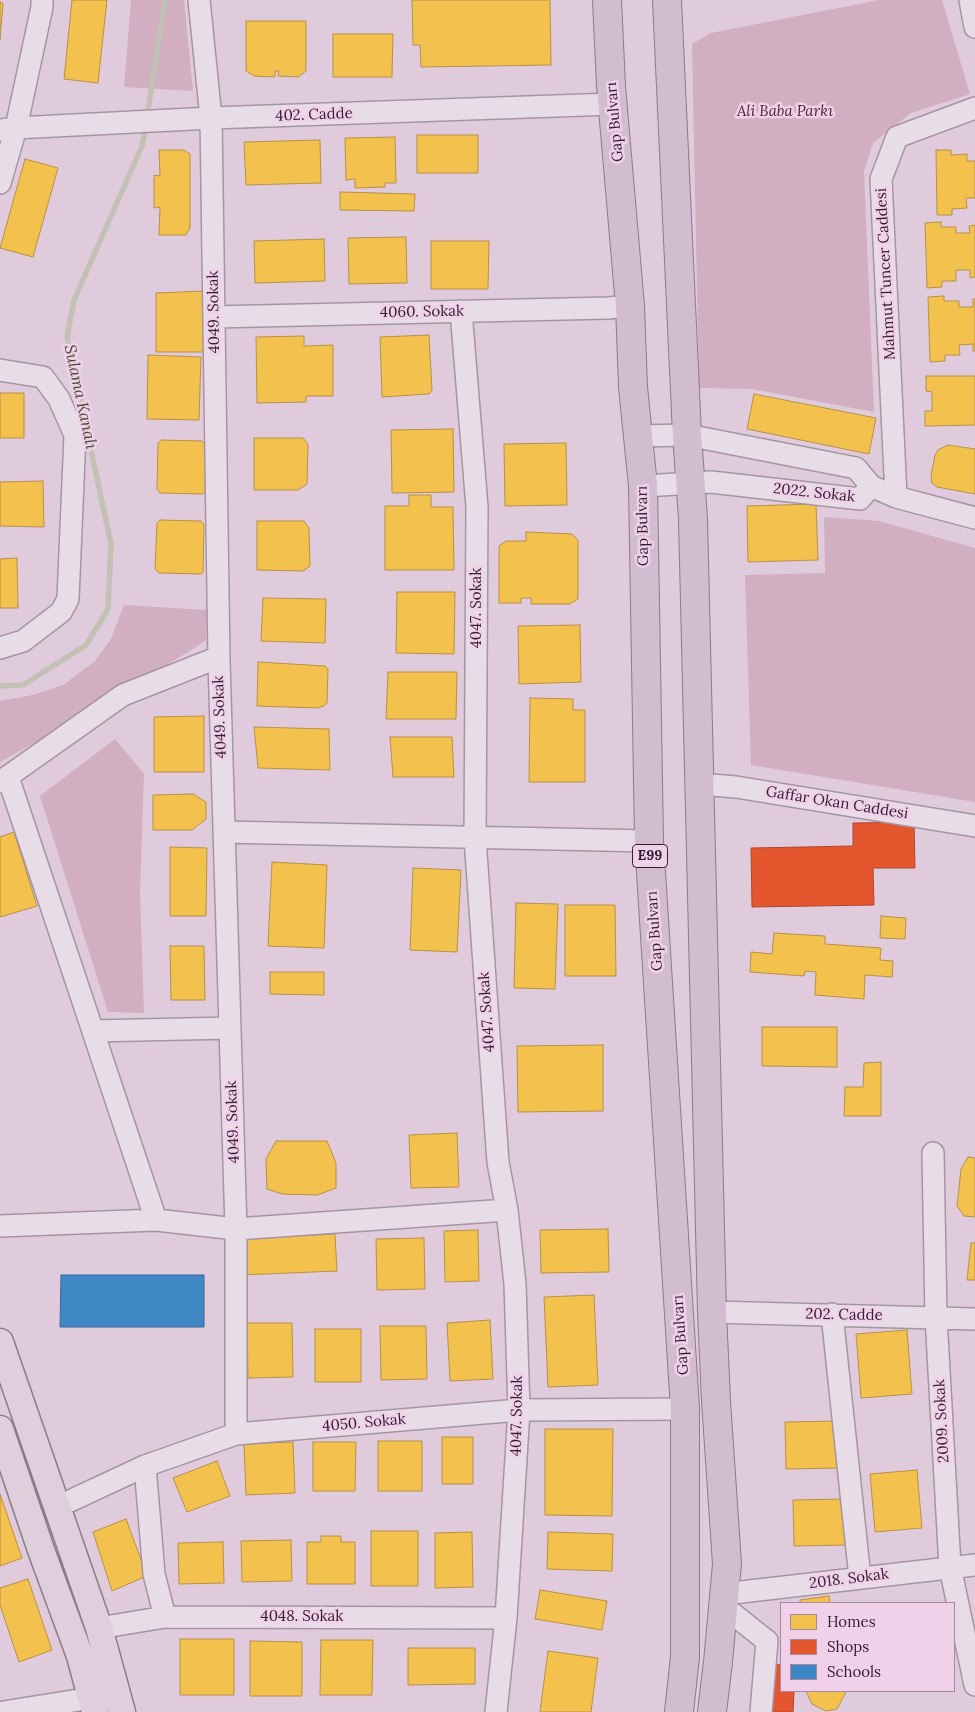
<!DOCTYPE html>
<meta charset="utf-8">
<style>
body{margin:0}
#map{position:relative;width:975px;height:1712px;overflow:hidden;background:#e0cbdc;font-family:Lora,serif}
canvas{display:block}
.legend{position:absolute;left:780px;top:1602px;width:175px;height:90px;box-sizing:border-box;background:#f1d1ea;border:1px solid #a489a0;margin:0;padding:6px 9px;list-style:none;font-size:15px;color:#311e32}
.legend li{display:flex;align-items:center;gap:10px;height:25px}
.legend b{width:25px;border:1px solid #a489a0}
</style>
<div id="map">
<canvas width="975" height="1712"></canvas>
<ul class="legend">
<li><b style="height:14px;background:#f2c14e"></b>Homes</li>
<li><b style="height:14px;background:#e4572e"></b>Shops</li>
<li><b style="height:14px;background:#3f88c5"></b>Schools</li>
</ul>
</div>
<script>
const context = document.querySelector('canvas').getContext('2d');
context.lineJoin = 'round';
function fill(path, color) { context.fillStyle = color; context.fill(path, 'evenodd'); }
const poly = rows => new Path2D(rows.map(r => 'M' + r).join(''));
function trace(path, color, width, dash) { context.strokeStyle = color; context.lineWidth = width; context.lineCap = dash ? 'butt' : 'round'; context.setLineDash(dash || []); context.stroke(path); }
function drawText(font, color, halo, rows, align = 'center') {
  context.font = font + ' Lora,serif'; context.lineWidth = 5; context.setLineDash([]); context.textBaseline = 'middle'; context.strokeStyle = halo; context.fillStyle = color; for (const [text, x, y, turn = 0] of rows) {
    context.save(); context.translate(x, y); context.rotate((+turn || 0) * Math.PI / 180); context.textAlign = isNaN(turn) ? turn : align; if (halo) context.strokeText(text, 0, 0); context.fillText(text, 0, 0); context.restore();
  }
}
fill(poly([
 [131,0,184,0,193,91,124,87],
 [879,0,942,0,970,94,911,113,873,143,864,171,874,412,752,389,699,388,692,44,711,33],
 [824,517,879,521,975,548,975,802,751,765,745,575,825,573],
 [124,605,207,610,206,640,193,649,84,715,0,762,0,701,33,695,63,685,95,661,111,639],
 [115,739,144,774,140,893,144,1013,108,1012,40,796]
]), '#d1afc0');
const homes = poly([
 [72,0,107,0,98,83,64,79,72,0],
 [412,0,550,0,551,65,421,67,420,45,413,45,412,0],
 [0,2,3,3,0,40,0,2],
 [246,21,306,21,306,71,298,77,278,76,279,71,275,71,275,77,254,76,246,71,246,21],
 [333,34,393,34,392,77,333,77,333,34],
 [417,135,478,135,478,173,417,173,417,135],
 [395,137,396,183,385,183,385,187,355,188,355,179,346,180,345,138,395,137],
 [320,140,321,183,246,185,244,142,320,140],
 [159,150,184,150,190,154,190,228,186,235,159,235,160,207,154,208,154,175,160,176,159,150],
 [936,150,951,150,951,155,967,154,967,161,975,161,975,198,966,198,967,208,952,209,952,215,937,215,936,150],
 [25,159,58,168,33,257,0,248,25,159],
 [340,192,415,194,414,211,340,210,340,192],
 [941,222,941,227,956,227,956,233,970,233,969,226,975,225,975,277,970,278,970,270,956,270,956,281,942,281,942,287,927,288,925,223,941,222],
 [406,237,407,283,349,284,348,238,406,237],
 [324,239,325,281,255,283,254,241,324,239],
 [431,241,489,241,488,289,431,289,431,241],
 [205,291,207,352,156,352,156,293,205,291],
 [944,296,944,301,959,301,959,307,973,307,973,299,975,299,975,351,973,351,973,344,959,345,960,355,945,355,945,361,930,362,928,297,944,296],
 [429,335,432,390,429,394,382,397,380,337,429,335],
 [304,336,304,346,333,345,333,396,306,396,306,402,257,403,256,337,304,336],
 [148,355,201,357,199,420,147,419,148,355],
 [926,376,975,376,975,425,925,426,925,411,932,411,932,392,926,391,926,376],
 [0,393,24,393,24,438,0,438,0,393],
 [754,394,876,418,869,454,747,429,754,394],
 [453,429,454,492,392,493,391,430,453,429],
 [254,438,303,438,308,444,307,484,298,490,254,490,254,438],
 [162,440,202,441,206,445,205,492,202,494,160,493,157,489,158,443,162,440],
 [566,443,567,505,505,506,504,444,566,443],
 [948,445,975,449,975,494,937,487,932,483,931,476,935,455,938,450,948,445],
 [43,481,44,527,0,526,0,482,43,481],
 [409,495,431,495,431,507,453,507,454,570,385,570,385,506,409,506,409,495],
 [816,504,818,560,748,562,747,506,816,504],
 [160,520,201,521,204,525,203,572,201,574,159,573,155,569,157,523,160,520],
 [257,521,304,521,309,528,310,566,303,571,257,570,257,521],
 [526,532,572,534,578,540,578,599,570,604,531,604,531,598,521,598,521,603,499,603,499,546,506,541,526,541,526,532],
 [17,558,18,608,0,608,0,559,17,558],
 [397,592,455,592,454,654,396,653,397,592],
 [263,598,326,599,325,643,261,641,263,598],
 [580,625,581,682,519,684,518,626,580,625],
 [258,662,325,666,328,669,327,703,324,706,318,708,257,706,258,662],
 [388,672,457,672,456,719,386,719,388,672],
 [530,698,573,699,573,710,585,710,585,782,529,782,530,698],
 [204,716,204,772,154,772,154,717,204,716],
 [254,727,329,729,330,770,258,768,254,727],
 [390,737,452,737,454,777,393,777,390,737],
 [193,794,206,802,206,819,192,830,153,830,153,795,193,794],
 [14,832,37,906,0,917,0,837,14,832],
 [170,847,207,848,206,916,170,916,170,847],
 [272,862,327,865,324,948,268,946,272,862],
 [413,868,461,870,457,952,410,950,413,868],
 [516,903,558,904,555,989,514,988,516,903],
 [565,905,615,905,616,976,565,976,565,905],
 [881,916,906,918,905,939,880,938,881,916],
 [774,933,825,936,825,944,881,948,880,960,893,961,892,977,865,975,864,999,815,995,816,972,805,971,804,976,750,972,751,952,772,954,774,933],
 [170,946,204,946,205,1000,171,1000,170,946],
 [270,972,324,972,324,995,270,994,270,972],
 [762,1027,837,1027,837,1067,762,1066,762,1027],
 [603,1045,603,1111,518,1112,517,1046,603,1045],
 [881,1062,881,1116,844,1116,845,1087,863,1087,864,1063,881,1062],
 [457,1133,459,1187,411,1188,409,1135,457,1133],
 [276,1141,327,1141,336,1163,336,1188,317,1195,282,1194,267,1189,266,1159,276,1141],
 [968,1157,975,1158,975,1217,964,1216,957,1206,961,1169,968,1157],
 [608,1229,609,1272,541,1273,540,1230,608,1229],
 [478,1230,479,1281,445,1282,444,1231,478,1230],
 [335,1234,337,1271,242,1275,240,1239,335,1234],
 [424,1238,425,1289,377,1290,376,1239,424,1238],
 [971,1243,975,1243,975,1280,967,1280,971,1243],
 [594,1295,598,1385,548,1387,544,1297,594,1295],
 [490,1320,493,1379,450,1381,447,1323,490,1320],
 [247,1323,292,1323,293,1377,248,1378,247,1323],
 [380,1326,426,1326,427,1379,381,1380,380,1326],
 [315,1329,361,1329,361,1382,315,1382,315,1329],
 [907,1330,912,1394,861,1398,856,1334,907,1330],
 [839,1421,840,1468,786,1469,785,1422,839,1421],
 [545,1429,613,1429,612,1516,545,1515,545,1429],
 [442,1437,473,1437,473,1484,442,1484,442,1437],
 [378,1441,422,1441,422,1491,378,1491,378,1441],
 [293,1442,295,1493,246,1495,244,1444,293,1442],
 [313,1442,356,1442,355,1491,313,1491,313,1442],
 [217,1461,230,1496,187,1512,173,1478,217,1461],
 [917,1470,922,1528,875,1532,870,1474,917,1470],
 [0,1494,22,1558,0,1566,0,1494],
 [846,1499,848,1545,794,1546,793,1500,846,1499],
 [126,1519,147,1576,112,1591,93,1532,126,1519],
 [371,1531,418,1531,418,1586,371,1586,371,1531],
 [472,1532,473,1587,435,1588,435,1533,472,1532],
 [548,1532,613,1534,612,1571,547,1569,548,1532],
 [321,1536,341,1536,341,1542,355,1542,355,1584,307,1584,307,1542,321,1542,321,1536],
 [291,1540,292,1581,242,1582,241,1541,291,1540],
 [223,1542,224,1583,179,1584,178,1543,223,1542],
 [28,1579,52,1650,19,1662,0,1605,0,1588,28,1579],
 [540,1590,607,1601,602,1630,535,1619,540,1590],
 [829,1596,830,1603,800,1603,800,1600,829,1596],
 [180,1639,234,1639,234,1695,180,1695,180,1639],
 [321,1640,373,1640,372,1695,320,1695,321,1640],
 [250,1641,302,1642,302,1696,250,1696,250,1641],
 [408,1648,475,1648,475,1684,408,1685,408,1648],
 [548,1651,598,1658,591,1712,540,1712,548,1651],
 [806,1691,846,1691,846,1692,837,1709,826,1711,812,1704,806,1691]
]);
fill(homes, '#f2c14e');
trace(homes, '#b89046', 1);
const shops = poly([
 [914,822,915,868,873,868,874,905,752,907,751,848,853,846,853,823,914,822],
 [773,1664,781,1665,781,1691,794,1691,793,1712,770,1712,773,1664]
]);
fill(shops, '#e4572e');
trace(shops, '#ae462f', 1);
const schools = poly([
 [61,1275,204,1275,204,1327,60,1327,61,1275]
]);
fill(schools, '#3f88c5');
trace(schools, '#3b6899', 1);
trace(poly([
 [147,117,165,0],
 [0,686,23,685,86,645,108,609,111,544,67,337,74,300,142,146,146,126]
]), '#c3c0b5', 5.5);
const minor = poly([
 [199,0,211,118,219,661,236,1229,236,1434],
 [970,0,975,27],
 [0,130,16,128,211,118,613,104],
 [0,183,16,128,42,7,42,0],
 [461,311,477,507,475,838,498,1162,507,1210,515,1284,519,1410,506,1618,496,1712],
 [214,317,608,308,630,306],
 [0,370,43,377,59,399,75,435,68,599,61,612,23,641,0,648],
 [639,436,687,435,856,468,871,486],
 [643,486,711,482,860,499,871,486,896,497,975,518],
 [896,497,881,179,897,137,975,108],
 [8,777,156,1220],
 [0,782,123,695,219,657],
 [699,784,736,787,975,826],
 [224,832,649,841],
 [93,1031,230,1028],
 [933,1153,936,1317,950,1567,975,1685],
 [0,1226,156,1220,236,1229,507,1210],
 [712,1312,975,1319],
 [832,1314,860,1578],
 [145,1466,154,1574,165,1617],
 [57,1507,145,1466,236,1434,519,1410,685,1409],
 [724,1594,975,1565],
 [723,1606,767,1641,761,1712],
 [99,1628,165,1617,506,1618],
 [3,1712,91,1698]
]);
const major = poly([
 [0,1342,99,1628,122,1712],
 [0,1429,41,1550,80,1656,95,1712]
]);
const highway = poly([
 [607,0,611,86,630,306,633,387,643,486,649,841,685,1409,685,1657,679,1712],
 [667,0,687,435,693,519,712,1312,716,1401,727,1564,718,1662,712,1712]
]);
trace(minor, '#a595a3', 24);
trace(major, '#8a7b88', 29);
trace(highway, '#8a7b88', 30);
trace(minor, '#e8dce6', 21);
trace(major, '#dfcedc', 26);
trace(highway, '#d2bdd0', 28);
for (const [x, y, w] of [
 [650,856,35]
]) { const box = new Path2D(); box.roundRect(x - w / 2, y - 11.5, w, 23, 4); context.fillStyle = '#f1d1ea'; context.fill(box); trace(box, '#311e32', 1); }
drawText('bold 14px', '#311e32', null, [
 ["E99",650,856]
]);
drawText('italic 15px', '#4c2731', '#f1d1ea', [
 ["Ali Baba Parkı",785,112]
]);
drawText('15px', '#311e32', '#f1d1ea', [
 ["402. Cadde",314,115,-2],
 ["Gap Bulvarı",615,122,-95],
 ["Mahmut Tuncer Caddesi",886,274,-93],
 ["4049. Sokak",214,312,-91],
 ["4060. Sokak",422,312,-1],
 ["2022. Sokak",814,493,6],
 ["Gap Bulvarı",643,526,-91],
 ["4047. Sokak",477,608,-90],
 ["4049. Sokak",220,717,-92],
 ["Gaffar Okan Caddesi",837,803,9],
 ["Gap Bulvarı",655,931,-94],
 ["4047. Sokak",487,1012,-94],
 ["4049. Sokak",233,1122,-92],
 ["202. Cadde",844,1315,1],
 ["Gap Bulvarı",681,1335,-94],
 ["4047. Sokak",517,1416,-89],
 ["2009. Sokak",942,1421,-93],
 ["4050. Sokak",364,1423,-5],
 ["2018. Sokak",849,1579,-7],
 ["4048. Sokak",302,1617]
]);
drawText('italic 16px', '#42502f', '#f1d1ea', [
 ["Sulama Kanalı",80,397,78]
]);
</script>
